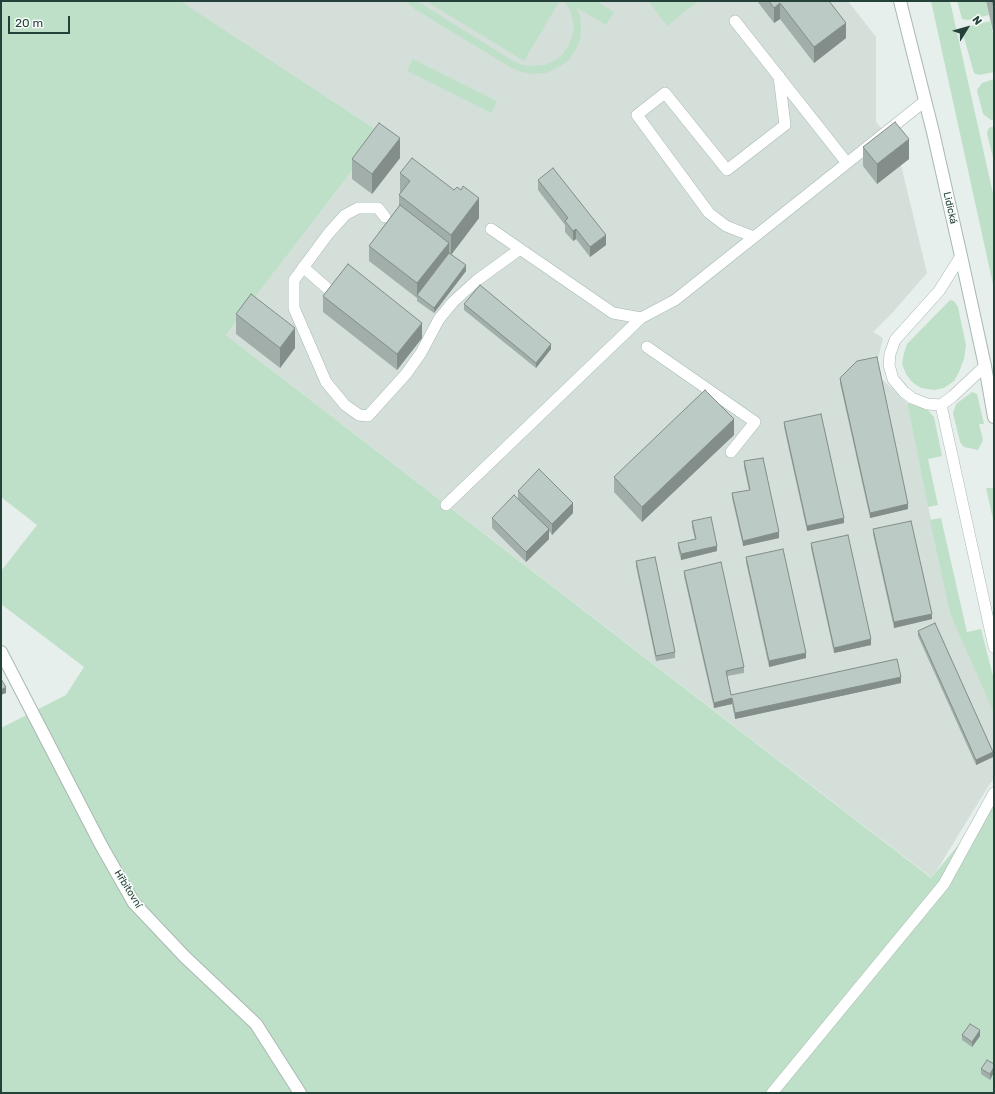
<!DOCTYPE html>
<meta charset="utf-8">
<style>
body{margin:0}
#map{position:relative;width:995px;height:1094px;overflow:hidden;background:#e6efeb;font-family:Rubik,sans-serif}
canvas{display:block}
.frame{position:absolute;inset:0;border:2px solid #24423a;pointer-events:none}
.north{position:absolute;left:947px;top:8px;width:40px;height:40px;-webkit-text-stroke:3px #f7fbf9;paint-order:stroke;rotate:53deg;font-size:11px;font-weight:700;line-height:16px;text-align:center;color:#24423a}
.north::after{content:'';display:block;margin:auto;width:14px;height:18px;background:#24423a;clip-path:polygon(50% 0,100% 100%,50% 72%,0 100%)}
.scale{position:absolute;left:8px;top:16px;width:62px;height:18px;box-sizing:border-box;border:2px solid #24423a;border-top:0;padding-left:5px;font-size:12px;line-height:14px;white-space:nowrap;color:#24423a;-webkit-text-stroke:3px #f7fbf9;paint-order:stroke}
</style>
<div id="map">
<canvas width="995" height="1094"></canvas>
<div class="frame"></div>
<div class="north">N</div>
<div class="scale">20 m</div>
</div>
<script>
const context = document.querySelector('canvas').getContext('2d');
context.lineJoin = 'round';
function fill(path, color) { context.fillStyle = color; context.fill(path, 'evenodd'); }
const poly = rows => new Path2D(rows.map(r => 'M' + r).join(''));
function trace(path, color, width, dash) { context.strokeStyle = color; context.lineWidth = width; context.lineCap = dash ? 'butt' : 'round'; context.setLineDash(dash || []); context.stroke(path); }
function drawText(font, color, halo, rows, align = 'center') {
  context.font = font + ' Rubik,sans-serif'; context.lineWidth = 3.5; context.setLineDash([]); context.textBaseline = 'middle'; context.strokeStyle = halo; context.fillStyle = color; for (const [text, x, y, turn = 0] of rows) {
    context.save(); context.translate(x, y); context.rotate((+turn || 0) * Math.PI / 180); context.textAlign = isNaN(turn) ? turn : align; if (halo) context.strokeText(text, 0, 0); context.fillText(text, 0, 0); context.restore();
  }
}
fill(poly([
 [177,1,848,1,876,37,876,122,893,143,909,159,901,165,927,273,893,312,873,332,883,338,877,363,881,378,907,403,950,614,994,710,994,779,989,785,932,878,226,335,381,133]
]), '#d4dfda');
fill(poly([
 [1,1,180,1,381,133,226,335,931,878,994,802,994,1093,1,1093,1,728,66,695,84,667,1,604,1,571,37,525,1,497],
 [406,1,417,1,513,61,523,65,533,66,544,65,554,61,562,55,568,47,572,37,574,27,572,17,569,8,563,1,596,1,614,12,606,25,577,8,580,15,581,27,580,40,575,51,568,61,557,68,546,73,533,74,521,72,510,67,416,10],
 [426,1,557,1,559,2,524,61],
 [648,1,698,1,667,26],
 [931,1,950,1,994,198,994,289],
 [957,1,986,1,989,15,968,20,962,19],
 [990,21,994,38,994,72,979,75,974,73,963,34,965,31,970,26],
 [413,59,497,101,491,113,407,71],
 [994,79,994,119,991,120,983,114,977,90,982,83],
 [994,126,994,162,987,134,988,129,991,127],
 [950,300,954,301,958,307,966,345,964,359,959,372,954,381,944,388,934,390,921,388,912,382,906,374,902,364,904,353,907,344],
 [972,392,977,394,984,424,979,424,983,440,978,450,964,447,960,442,953,413,956,404],
 [907,403,927,409,934,417,942,456,928,459,938,505,928,507],
 [986,488,994,488,994,524],
 [941,518,967,632,981,629,994,680,994,713,950,614,930,520]
]), '#bfe0c8');
const service = poly([
 [735,21,847,163],
 [385,217,378,208,358,208,345,215,328,234,294,280,294,308,326,382,345,405,359,415,368,416,406,374,421,353,439,319,453,302,476,281,520,249],
 [491,229,613,313,641,318,675,300,925,101],
 [754,237,726,226,709,213,637,115,665,93,727,170,785,125,779,76],
 [961,256,939,291,895,340,890,354,889,365,893,379,904,392,912,398,927,404,941,405,953,396,985,366],
 [303,267,336,296],
 [647,347,755,422,731,452],
 [941,405,994,647],
 [446,505,641,318],
 [772,1093,944,884,994,793]
]);
const minor = poly([
 [900,1,933,132,961,256,985,366,994,417],
 [1,652,101,845,134,903,185,957,256,1024,300,1093]
]);
trace(service, '#a8b8b2', 12);
trace(minor, '#a8b8b2', 14);
trace(service, '#fff', 11);
trace(minor, '#fff', 12);
fill(poly([
 [757,1,829,1,846,38,814,63,780,19,774,23],
 [986,1,994,1,994,36],
 [863,147,909,159,877,184,863,166],
 [400,158,372,194,352,179,352,159],
 [400,173,479,218,451,255,466,271,434,313,417,301,417,298,369,261,369,246,399,206,399,195,400,193],
 [538,180,606,245,590,257,576,239,573,241,565,232,565,225,538,190],
 [323,296,422,338,397,370,323,312],
 [464,304,551,349,536,368,464,310],
 [236,314,295,348,280,368,236,334],
 [840,378,908,509,870,518,840,383],
 [784,422,844,523,807,531,784,427],
 [734,435,642,522,614,492,614,477],
 [744,461,779,538,743,546,732,498,732,493,749,490,744,467],
 [518,491,573,513,552,535,549,531,549,539,526,562,492,528,492,518,518,499],
 [692,521,717,551,681,560,678,548,678,543,695,539,692,527],
 [873,529,932,619,894,628,873,534],
 [811,543,871,645,834,653,811,548],
 [746,557,806,658,769,667,746,562],
 [636,561,675,652,675,658,656,661,636,566],
 [684,571,744,667,744,673,727,676,731,695,901,683,735,719,732,704,714,708,684,576],
 [918,631,993,757,976,765,918,636],
 [962,1035,980,1036,972,1047,962,1040],
 [994,1064,994,1072,990,1080,981,1074,981,1069]
]), '#a1aea9');
fill(poly([
 [780,3,780,19,774,23,774,8],
 [846,23,846,38,814,63,814,47],
 [400,138,400,158,372,194,372,174],
 [909,139,909,159,877,184,877,164],
 [479,198,479,218,451,255,451,235],
 [576,229,576,239,573,241,573,231],
 [606,235,606,245,590,257,590,247],
 [449,243,449,258,417,296,417,283],
 [466,265,466,271,434,313,434,308],
 [422,323,422,338,397,370,397,354],
 [295,328,295,348,280,368,280,348],
 [551,344,551,349,536,368,536,363],
 [734,419,734,435,642,522,642,507],
 [573,503,573,513,552,535,552,524],
 [908,504,908,509,870,518,870,513],
 [844,518,844,523,807,531,807,526],
 [549,529,549,539,526,562,526,552],
 [779,532,779,538,743,546,743,541],
 [717,546,717,551,681,560,681,554],
 [932,614,932,619,894,628,894,622],
 [871,639,871,645,834,653,834,648],
 [806,653,806,658,769,667,769,661],
 [901,677,901,683,735,719,735,713],
 [6,687,6,693,1,695,1,690],
 [732,698,732,704,714,708,714,703],
 [993,752,993,757,976,765,976,760],
 [980,1030,980,1036,972,1047,972,1042],
 [994,1067,994,1072,990,1080,990,1074]
]), '#838d89');
const building = poly([
 [769,1,829,1,846,23,814,47,780,3,774,8,769,1],
 [992,1,994,1,994,8,992,1],
 [895,122,909,139,877,164,863,147,895,122],
 [379,123,400,138,372,174,352,159,379,123],
 [412,158,454,190,457,187,461,190,463,186,479,198,451,235,399,195,410,181,400,173,412,158],
 [553,168,606,235,590,247,576,229,573,231,565,221,568,218,538,180,553,168],
 [400,205,449,243,417,283,369,246,400,205],
 [449,253,466,265,434,308,417,295,449,253],
 [348,264,422,323,397,354,323,296,348,264],
 [480,285,551,344,536,363,464,304,480,285],
 [251,294,295,328,280,348,236,314,251,294],
 [877,357,908,504,870,513,840,378,857,361,877,357],
 [705,390,734,419,642,507,614,477,705,390],
 [821,414,844,518,807,526,784,422,821,414],
 [763,458,779,532,743,541,732,493,750,490,744,461,763,458],
 [539,469,573,503,552,524,518,491,539,469],
 [514,495,549,529,526,552,492,518,514,495],
 [711,517,717,546,681,554,678,543,696,539,692,521,711,517],
 [911,521,932,614,894,622,873,529,911,521],
 [848,535,871,639,834,648,811,543,848,535],
 [783,549,806,653,769,661,746,557,783,549],
 [655,557,675,652,656,656,636,561,655,557],
 [721,562,744,667,726,671,731,695,897,659,901,677,735,713,732,698,714,703,684,571,721,562],
 [935,623,993,752,976,760,918,631,935,623],
 [1,679,6,687,1,690,1,679],
 [970,1024,980,1030,972,1042,962,1035,970,1024],
 [987,1060,994,1064,994,1067,990,1074,981,1069,987,1060]
]);
fill(building, '#bbcac4');
trace(building, '#838d89', 1);
drawText('10px', '#24423a', '#f7fbf9', [
 ["Lidická",950,208,77],
 ["Hřbitovní",128,889,58]
]);
</script>
